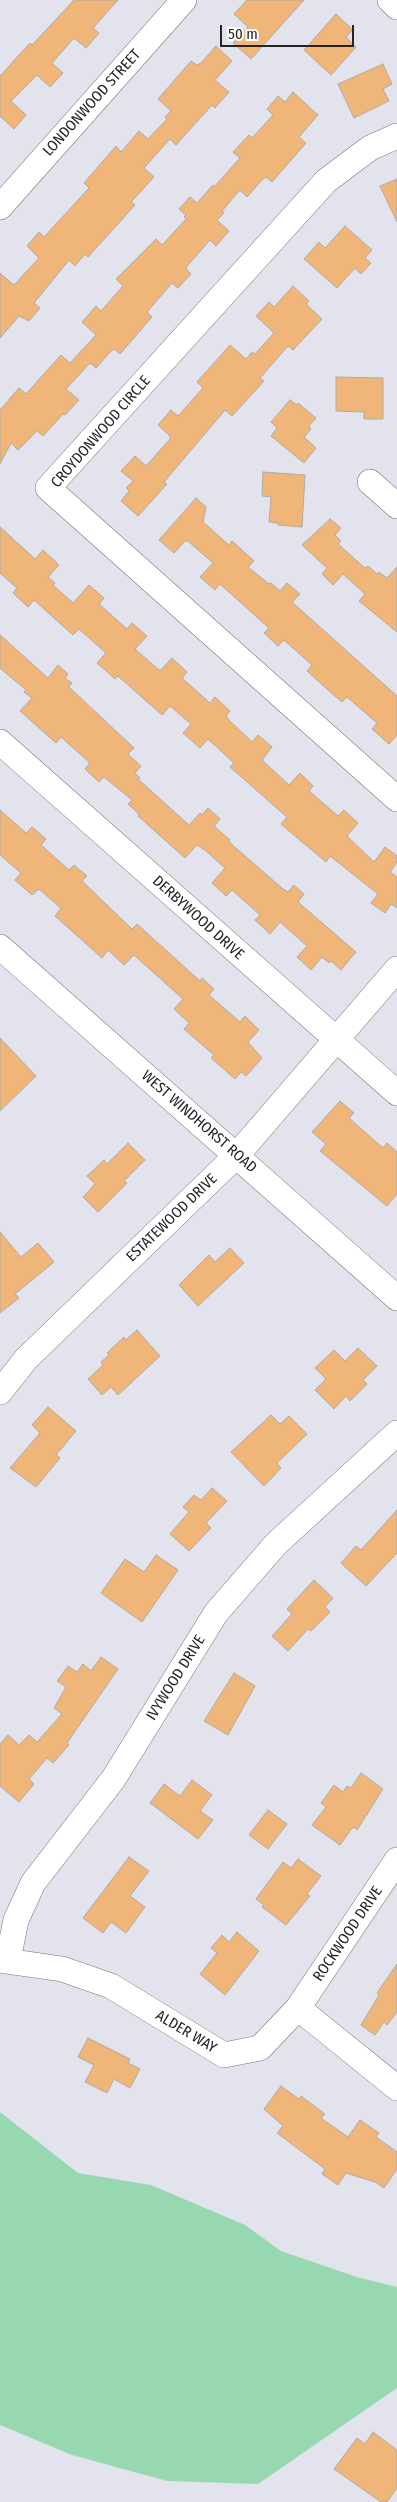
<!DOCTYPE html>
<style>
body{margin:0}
#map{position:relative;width:397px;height:2502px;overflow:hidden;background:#e3e3ee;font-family:"Fira Sans Condensed",sans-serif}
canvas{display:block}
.scale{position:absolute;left:220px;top:25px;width:134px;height:22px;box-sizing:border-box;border:2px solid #242428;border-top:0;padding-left:6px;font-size:15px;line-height:18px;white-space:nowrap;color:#242428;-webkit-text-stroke:4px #fff;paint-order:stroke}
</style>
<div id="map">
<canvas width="397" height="2502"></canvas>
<div class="scale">50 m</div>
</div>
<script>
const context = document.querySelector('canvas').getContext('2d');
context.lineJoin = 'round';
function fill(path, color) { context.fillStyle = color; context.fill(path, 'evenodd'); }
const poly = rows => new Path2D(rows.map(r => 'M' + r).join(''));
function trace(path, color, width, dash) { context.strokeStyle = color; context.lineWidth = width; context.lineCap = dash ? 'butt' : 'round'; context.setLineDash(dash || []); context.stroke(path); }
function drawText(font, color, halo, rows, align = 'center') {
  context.font = font + ' "Fira Sans Condensed",sans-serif'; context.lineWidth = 4.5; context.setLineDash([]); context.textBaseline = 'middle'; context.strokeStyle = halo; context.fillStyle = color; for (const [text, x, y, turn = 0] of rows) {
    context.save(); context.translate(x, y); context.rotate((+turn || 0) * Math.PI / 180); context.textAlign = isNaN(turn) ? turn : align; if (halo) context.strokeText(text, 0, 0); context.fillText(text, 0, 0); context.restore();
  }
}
fill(poly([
 [0,2112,78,2173,151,2185,245,2225,281,2251,360,2278,397,2287,397,2388,258,2484,167,2481,72,2455,0,2425]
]), '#98d8b1');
const building = poly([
 [74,0,118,0,93,28,99,33,86,48,74,38,52,63,63,73,50,87,37,75,11,101,26,115,14,129,0,116,0,76,30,43,32,45,74,0],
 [247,0,304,0,251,59,233,43,248,27,234,14,247,0],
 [336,14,353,30,346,37,356,47,331,75,304,50,336,14],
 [216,46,232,61,215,80,229,92,215,108,212,105,176,145,170,139,144,168,154,177,131,202,135,205,88,257,85,254,75,266,69,260,34,303,40,308,29,321,19,316,0,338,0,273,14,285,39,258,27,246,39,232,44,237,89,188,84,183,116,146,121,152,139,131,148,139,167,119,165,117,171,111,158,99,191,61,197,65,201,63,216,46],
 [383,64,392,84,383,89,389,101,354,118,338,84,383,64],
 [293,92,318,115,299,137,306,143,272,182,266,177,263,179,247,197,240,190,222,211,224,213,217,220,229,231,216,246,210,240,188,265,186,269,191,274,178,288,172,283,147,312,152,317,120,354,114,349,111,351,96,368,90,363,66,389,79,400,65,415,63,414,43,436,37,431,18,450,11,443,0,464,0,410,19,388,26,394,61,355,70,363,96,335,82,322,96,306,101,311,123,286,116,279,156,239,162,245,186,219,184,217,186,215,179,209,190,197,197,203,213,185,214,187,240,158,233,152,249,135,252,138,273,115,267,109,278,96,285,102,293,92],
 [397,179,397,222,380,186,397,179],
 [345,226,372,250,365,258,371,263,361,274,355,268,337,288,304,259,319,242,325,248,345,226],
 [293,286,309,301,306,304,322,319,293,350,288,346,260,378,264,381,232,416,225,410,164,482,167,484,138,516,121,501,129,491,126,488,133,481,121,471,135,456,146,466,170,439,170,436,158,425,171,410,178,416,203,388,197,382,230,345,246,359,252,352,255,354,274,333,256,316,269,302,274,307,293,286],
 [336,377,383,378,383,419,364,419,364,412,336,411,336,377],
 [290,400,297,405,298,403,316,418,309,426,311,429,304,437,316,448,304,463,271,436,277,428,271,422,290,400],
 [263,472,305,475,302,527,278,525,278,523,269,522,271,497,262,496,263,472],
 [196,498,206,507,203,522,229,545,232,541,254,561,248,567,269,584,271,583,280,591,287,583,300,594,292,602,397,696,397,735,389,744,372,729,377,723,347,697,342,702,328,690,307,671,312,665,284,640,278,646,264,633,269,628,220,584,215,590,200,577,213,563,188,541,185,541,174,553,159,540,196,498],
 [330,519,341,528,335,535,341,541,338,544,365,568,368,566,377,574,379,572,387,578,397,567,397,632,359,601,365,594,343,574,333,585,322,574,327,568,302,545,330,519],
 [0,527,35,559,43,550,59,565,48,577,55,583,53,585,73,603,89,585,104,598,99,604,127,629,132,623,147,636,135,649,159,670,161,670,172,658,187,672,182,678,210,703,215,697,230,711,226,716,229,720,252,742,258,735,272,747,262,760,289,785,300,773,313,786,309,791,338,816,344,810,358,823,347,836,374,862,385,847,397,856,397,862,390,872,397,877,397,908,391,904,385,913,371,903,378,894,330,856,326,862,295,836,281,824,287,817,230,767,234,763,208,739,200,748,183,733,191,724,170,706,162,715,118,676,115,679,97,663,106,653,79,629,73,635,34,600,28,607,13,593,17,588,0,573,0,527],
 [0,635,48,678,58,665,68,674,65,678,72,683,69,687,134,748,128,754,141,766,135,773,140,778,138,779,189,825,200,813,202,815,208,808,220,819,214,826,230,840,229,842,283,889,288,892,294,885,304,894,298,902,356,952,341,970,331,961,329,963,322,957,311,970,297,957,307,946,280,922,270,934,255,920,260,915,232,890,226,896,212,883,225,868,205,850,197,845,185,858,138,816,139,814,128,804,132,800,104,777,99,782,85,769,90,763,61,737,56,743,20,711,32,698,24,692,26,690,0,668,0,635],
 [0,810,26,833,32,827,46,839,41,845,69,870,74,865,87,876,82,881,132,929,137,924,200,981,202,978,214,989,209,995,240,1022,245,1016,259,1030,248,1042,262,1058,246,1076,241,1072,235,1079,211,1058,214,1055,184,1029,189,1023,174,1009,183,999,134,955,124,965,108,950,102,958,55,916,61,908,39,889,32,895,15,880,21,873,0,855,0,810],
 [0,1038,36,1076,0,1111,0,1038],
 [340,1101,354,1113,349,1118,383,1148,387,1143,397,1152,397,1194,387,1206,320,1151,326,1144,312,1132,340,1101],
 [128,1143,145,1160,124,1181,127,1183,98,1212,83,1197,95,1184,87,1176,104,1160,107,1164,128,1143],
 [0,1232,21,1257,38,1243,54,1262,15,1294,19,1298,0,1313,0,1232],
 [230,1248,244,1263,198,1306,179,1285,209,1255,215,1262,230,1248],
 [137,1330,160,1356,118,1395,111,1387,102,1395,88,1379,103,1365,101,1362,109,1355,107,1353,124,1337,126,1340,137,1330],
 [358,1348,377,1366,363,1380,367,1384,350,1401,346,1396,334,1409,315,1390,326,1379,315,1368,334,1350,345,1361,358,1348],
 [48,1407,76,1431,56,1455,60,1458,36,1487,10,1468,40,1433,32,1425,48,1407],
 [271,1415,280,1424,289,1416,307,1434,277,1463,281,1468,264,1486,231,1452,271,1415],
 [212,1488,227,1501,206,1523,211,1528,189,1551,170,1534,189,1512,183,1507,194,1495,201,1500,212,1488],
 [397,1510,397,1553,366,1586,341,1563,356,1546,361,1550,397,1510],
 [156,1555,178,1570,142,1622,101,1593,125,1559,144,1572,156,1555],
 [314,1580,333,1598,325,1607,330,1612,311,1631,308,1629,288,1651,272,1636,292,1614,287,1609,314,1580],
 [101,1657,118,1669,67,1743,69,1745,53,1763,47,1758,29,1779,34,1784,19,1802,0,1786,0,1744,8,1735,19,1745,29,1735,37,1742,62,1714,54,1708,66,1687,57,1681,68,1666,77,1672,83,1664,91,1671,101,1657],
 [234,1673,255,1686,228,1735,204,1721,234,1673],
 [361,1773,383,1789,357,1830,353,1827,340,1845,312,1825,326,1807,321,1803,334,1785,343,1792,347,1786,351,1788,361,1773],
 [192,1780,212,1795,200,1811,213,1820,198,1839,150,1803,164,1784,180,1796,192,1780],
 [268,1810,287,1824,268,1849,249,1835,268,1810],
 [129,1857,149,1871,130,1896,145,1907,126,1933,111,1922,103,1933,83,1918,129,1857],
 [298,1859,321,1876,307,1894,310,1896,286,1925,262,1907,264,1905,256,1899,283,1862,291,1868,298,1859],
 [237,1932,259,1951,225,1995,200,1974,217,1953,211,1948,222,1935,229,1942,237,1932],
 [397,1964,397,2012,387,2025,384,2022,375,2035,361,2025,379,1995,377,1993,397,1964],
 [88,2038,130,2059,128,2063,140,2069,130,2088,114,2079,107,2093,85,2082,94,2065,78,2057,88,2038],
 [281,2086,299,2099,301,2096,325,2114,321,2118,348,2137,360,2120,379,2133,376,2137,397,2152,397,2169,384,2188,375,2182,346,2173,338,2185,322,2174,325,2169,277,2133,283,2126,264,2109,281,2086],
 [373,2432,397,2450,397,2488,387,2502,381,2502,334,2469,357,2438,365,2444,373,2432]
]);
fill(building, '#f0b578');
trace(building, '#b1a9a1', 1);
const minor = poly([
 [390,0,397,7],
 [397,136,370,148,326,181,48,488,397,799],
 [0,207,184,0],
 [370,482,397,506],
 [0,742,397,1093],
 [0,947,397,1298],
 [0,1392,26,1359,237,1155,397,969],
 [0,1960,62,1969,111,1986,224,2055,260,2048,298,2008,397,1860],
 [8,1960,16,1920,33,1883,114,1778,216,1613,276,1544,397,1433],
 [298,2008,397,2088]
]);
trace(minor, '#74747d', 26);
trace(minor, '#fff', 25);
drawText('15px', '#242428', '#fff', [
 ["LONDONWOOD STREET",92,103,-48],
 ["CROYDONWOOD CIRCLE",101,432,-49],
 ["DERBYWOOD DRIVE",198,918,42],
 ["WEST WINDHORST ROAD",199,1122,41],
 ["ESTATEWOOD DRIVE",172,1218,-44],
 ["IVYWOOD DRIVE",176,1678,-58],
 ["ROCKWOOD DRIVE",348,1934,-56],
 ["ALDER WAY",186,2032,31]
]);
</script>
